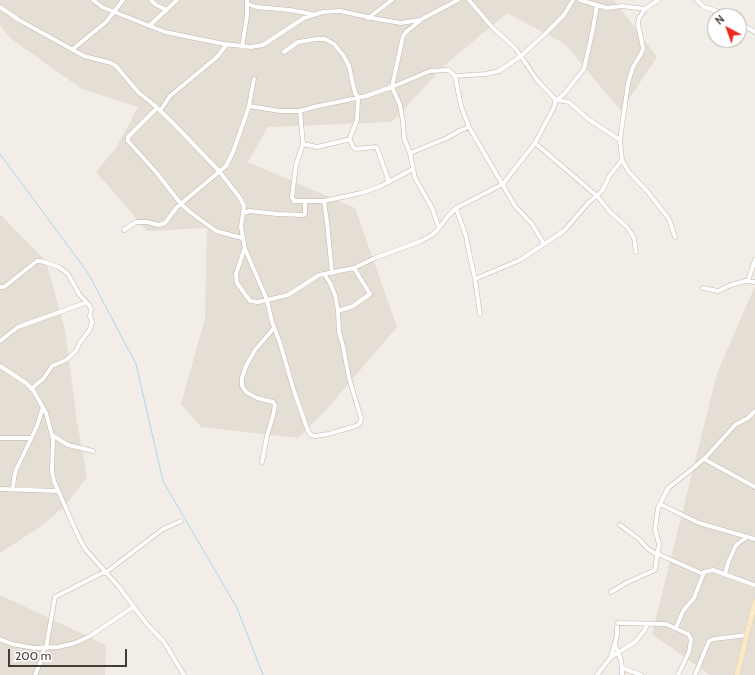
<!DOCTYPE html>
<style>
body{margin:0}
#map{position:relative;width:755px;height:675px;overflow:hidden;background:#f2ede6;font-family:Cabin,sans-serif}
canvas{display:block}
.north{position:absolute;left:707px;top:8px;width:40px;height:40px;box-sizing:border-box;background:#fff;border:1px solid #b4b1af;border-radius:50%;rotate:319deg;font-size:11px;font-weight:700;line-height:16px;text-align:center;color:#443d36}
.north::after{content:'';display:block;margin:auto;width:14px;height:18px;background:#ed2922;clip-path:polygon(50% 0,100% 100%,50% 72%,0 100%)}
.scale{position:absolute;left:8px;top:649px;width:119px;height:18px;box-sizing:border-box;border:2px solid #443d36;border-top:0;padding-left:5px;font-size:12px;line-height:14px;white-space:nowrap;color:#443d36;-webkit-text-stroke:3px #fff;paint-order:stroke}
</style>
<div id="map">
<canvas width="755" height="675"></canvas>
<div class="north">N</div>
<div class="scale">200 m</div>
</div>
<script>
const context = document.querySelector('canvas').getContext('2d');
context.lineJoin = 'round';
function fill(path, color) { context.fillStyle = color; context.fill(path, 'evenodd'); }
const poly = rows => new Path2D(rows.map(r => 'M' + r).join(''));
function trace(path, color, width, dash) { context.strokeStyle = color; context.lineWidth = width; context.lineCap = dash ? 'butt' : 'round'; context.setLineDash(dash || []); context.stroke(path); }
fill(poly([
 [0,0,614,0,657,57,621,111,565,44,507,13,445,65,392,122,268,127,248,162,355,208,397,327,328,408,298,438,201,427,181,404,205,318,207,228,147,231,96,172,116,148,138,107,82,89,10,38,0,25],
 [0,214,46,261,65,330,77,422,87,477,65,506,41,526,0,553],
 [755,286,755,675,710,675,652,634,717,373],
 [0,595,106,645,105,675,0,675]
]), '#e5ded4');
trace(poly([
 [0,154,88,273,136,364,163,481,237,608,263,675]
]), '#a5d7eb', 1);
const minor = poly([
 [93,0,102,7,165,32,224,44,251,47,263,45,304,18,323,12,340,11,377,19,401,23,420,20,458,0],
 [151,0,156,5,167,10],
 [580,0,607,8,622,6,645,9],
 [697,0,704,7,719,12,726,16],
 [248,4,256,7,290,10,312,14],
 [0,7,19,20,84,56,111,63,116,66,138,92,153,104,173,123,219,171,240,198,244,206,241,227,245,249,267,300,288,295,319,275,354,268,375,258,421,241,432,235,439,228,449,215,456,208,503,184,535,143,553,109,555,104,555,99,537,80,516,49,492,27,469,0],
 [368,18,392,0],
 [420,21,407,31,403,36,392,87,400,105,403,122,404,138,410,153,415,178,432,208,439,228],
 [739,23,755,32],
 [149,26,177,0],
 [242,47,247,16,247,0],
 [73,49,106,22,123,0],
 [284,52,298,42,317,39,325,39,334,44,343,55,349,66,354,89,358,100,357,120,349,140],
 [455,76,486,74,499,71,521,56,547,32,564,15,573,0],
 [557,100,569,102,588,119,620,140],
 [556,101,565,93,584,69,593,29,597,5],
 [249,106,280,111,300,111,314,107,366,96,392,87,430,71,448,70,451,72,455,76,461,106,469,127,515,206,532,224,544,244],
 [157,108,128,137,128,141,156,172,181,204,190,212,216,231,242,238],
 [160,111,170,96,217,57,227,44],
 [300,111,303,144,296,165,292,197,294,201,324,201,361,193,381,186,413,169],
 [535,143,597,196,610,212,627,227,634,238,636,252],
 [303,144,317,147,347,140,350,140,353,147,356,149,375,147,377,148,389,182],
 [410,153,447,138,459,131,469,127],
 [622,160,629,172,647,191,669,219,675,237],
 [324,201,327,222,332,273],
 [456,208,466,236,469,252,475,279,480,314],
 [243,213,250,211,277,214,303,215,305,214,305,202],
 [124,230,136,222,147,222,159,225,165,223,177,207,226,166,233,152,245,118,249,106,254,79],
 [244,250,236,274,237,283,250,301,258,302,267,300,272,322,280,343,294,391,308,431,311,435,315,436,328,434,356,426,360,423,361,418,349,378,343,346,339,332,338,311,335,295,330,283,324,274],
 [475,279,520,260,564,231,588,203,602,191,610,175,622,160,620,140,628,83,633,67,642,52,643,48,638,24,639,18,645,9,658,0],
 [748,281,755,260],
 [0,287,4,287,37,261,41,261,59,267,68,274,79,294,89,305,91,309,90,316,92,322,90,329,79,344,76,351,66,360,52,366,44,378,31,389],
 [703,288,718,291,731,285,745,281,755,282],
 [338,311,353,306,370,294,354,268],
 [0,341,18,327,82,304,87,303],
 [0,366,26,383,33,390,46,413,53,439,52,471,54,481,80,540,86,550,119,587,146,623,164,642,184,675],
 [52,435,68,445,93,451],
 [0,438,31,438],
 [704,459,755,487],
 [262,462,267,436,273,416,275,405,273,402,257,398,246,392,242,386,242,378,246,366,255,350,274,328],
 [0,489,58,491],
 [13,489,14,478,16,470,37,426,43,407],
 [660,504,699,523,755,539],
 [620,525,639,539,648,549,658,555],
 [658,554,703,574],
 [105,573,163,529,181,521],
 [725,574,728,563,736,545,747,537],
 [611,592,628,582,655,570,659,544,655,529,658,508,668,488,691,470,706,457,735,425,748,418,755,411],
 [618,623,666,624,688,634,690,637,691,640,689,652,678,675],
 [676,628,683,611,694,598,704,572,713,570,755,585],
 [0,639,12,644,34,648,58,647,75,643,90,636,133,607],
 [615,644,621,660,622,668,622,675],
 [46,648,55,597,104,572],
 [611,657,635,642,644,631,648,623],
 [622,668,641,675],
 [35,675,43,656,44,648],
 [597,675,611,657,617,635,617,627],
 [695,675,709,641,714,639,747,635]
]);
const secondary = poly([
 [737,675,755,602]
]);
trace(minor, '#c0b6ac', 5);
trace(secondary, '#cfba98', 6);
trace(minor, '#fff', 4);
trace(secondary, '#fbe8c7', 5.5);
</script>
